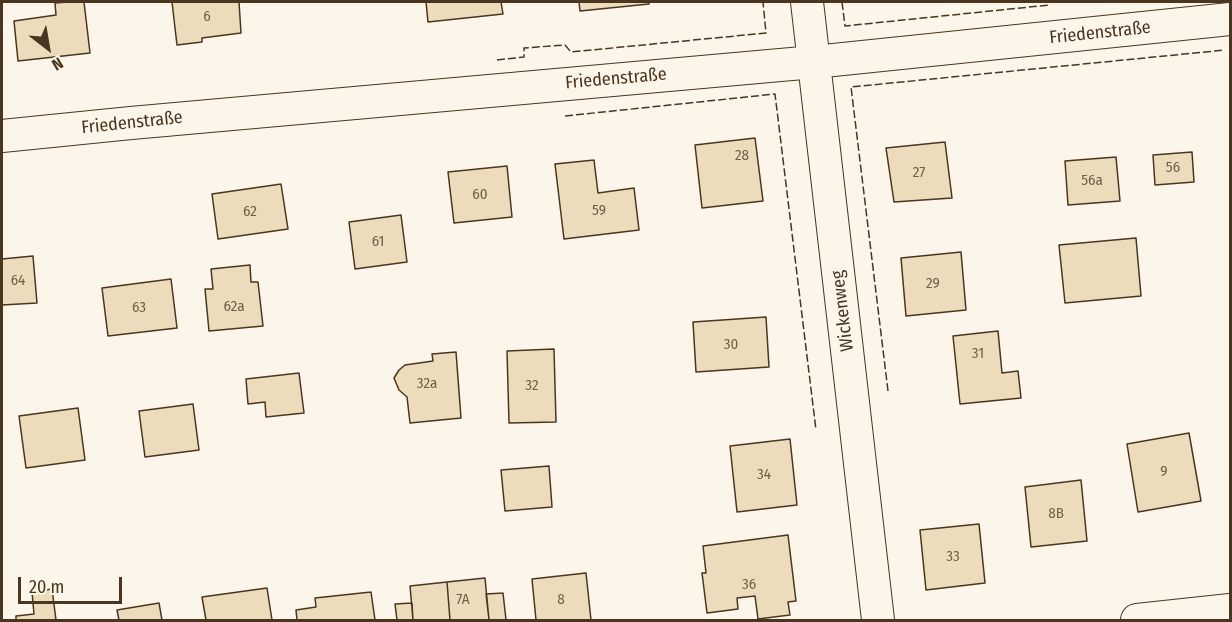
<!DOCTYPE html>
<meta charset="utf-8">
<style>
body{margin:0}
#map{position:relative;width:1232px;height:622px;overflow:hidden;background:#fbf6e9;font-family:"Fira Sans Condensed",sans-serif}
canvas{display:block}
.frame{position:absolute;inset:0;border:3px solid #4a3520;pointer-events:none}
.north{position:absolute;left:18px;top:18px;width:60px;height:60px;-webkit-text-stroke:4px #fbf6e9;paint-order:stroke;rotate:149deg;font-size:16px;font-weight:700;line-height:24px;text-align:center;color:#4a3520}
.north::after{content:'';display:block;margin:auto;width:21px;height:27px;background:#4a3520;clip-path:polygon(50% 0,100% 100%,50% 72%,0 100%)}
.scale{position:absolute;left:18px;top:577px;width:104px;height:27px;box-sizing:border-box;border:3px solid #4a3520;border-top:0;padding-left:8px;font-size:18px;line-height:21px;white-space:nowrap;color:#4a3520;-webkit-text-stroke:4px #fbf6e9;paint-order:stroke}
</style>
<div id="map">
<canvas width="1232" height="622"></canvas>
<div class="frame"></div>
<div class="north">N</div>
<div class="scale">20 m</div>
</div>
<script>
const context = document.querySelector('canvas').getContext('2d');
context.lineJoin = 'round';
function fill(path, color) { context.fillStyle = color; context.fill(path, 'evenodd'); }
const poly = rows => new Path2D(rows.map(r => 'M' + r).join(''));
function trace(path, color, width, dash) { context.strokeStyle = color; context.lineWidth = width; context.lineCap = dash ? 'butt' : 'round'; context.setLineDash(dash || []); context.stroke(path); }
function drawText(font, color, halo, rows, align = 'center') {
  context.font = font + ' "Fira Sans Condensed",sans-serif'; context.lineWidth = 4.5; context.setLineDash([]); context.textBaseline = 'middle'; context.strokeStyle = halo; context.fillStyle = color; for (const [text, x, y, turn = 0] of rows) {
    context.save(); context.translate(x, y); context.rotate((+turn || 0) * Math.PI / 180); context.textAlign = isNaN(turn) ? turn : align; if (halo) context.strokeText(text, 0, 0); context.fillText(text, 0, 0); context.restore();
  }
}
const building = poly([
 [68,2,84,2,90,53,18,61,14,21,56,15,55,3,68,2],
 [172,2,239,2,241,33,202,38,202,42,177,45,172,2],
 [426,2,501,2,503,14,428,22,426,2],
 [579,2,649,2,649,4,580,11,579,2],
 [755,138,763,201,702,208,695,145,755,138],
 [945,142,952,198,894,202,886,148,945,142],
 [1192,152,1194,182,1155,185,1153,155,1192,152],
 [1116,157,1120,201,1068,205,1065,161,1116,157],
 [594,160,598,193,634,188,639,230,564,239,555,164,594,160],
 [507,166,512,217,454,223,448,172,507,166],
 [281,184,288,229,218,239,212,194,281,184],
 [401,215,407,262,355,269,349,222,401,215],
 [1136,238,1141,296,1065,303,1059,245,1136,238],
 [961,252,966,310,906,316,901,258,961,252],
 [33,256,37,303,2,305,2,259,33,256],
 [250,265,251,282,258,282,263,326,209,331,205,289,213,289,211,269,250,265],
 [171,279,177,328,108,336,102,288,171,279],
 [766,317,769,367,696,372,693,322,766,317],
 [998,331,1002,373,1018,371,1021,398,960,404,953,336,998,331],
 [554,349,556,422,509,423,507,351,554,349],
 [456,352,461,418,410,423,407,397,399,390,394,378,399,370,405,365,433,361,432,354,456,352],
 [299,373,304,413,266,417,265,402,248,404,246,379,299,373],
 [193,404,199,450,145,457,139,411,193,404],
 [78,408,85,460,26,468,19,416,78,408],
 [1189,433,1201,501,1138,512,1127,444,1189,433],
 [790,439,797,505,737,512,730,446,790,439],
 [549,466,552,507,505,511,501,470,549,466],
 [1081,480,1087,541,1031,547,1025,487,1081,480],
 [979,524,985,583,926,590,920,530,979,524],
 [788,535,796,601,788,602,790,615,758,619,755,596,737,598,738,609,707,613,702,573,706,573,703,546,788,535],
 [586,573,591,620,536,620,532,579,586,573],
 [485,578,489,620,450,620,447,582,485,578],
 [447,582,450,620,413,620,410,586,447,582],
 [267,588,272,620,206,620,202,597,267,588],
 [52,589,56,620,16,620,16,616,34,614,32,592,52,589],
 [371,592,375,620,297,620,296,610,316,607,315,598,371,592],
 [503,593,506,620,489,620,486,594,503,593],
 [159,603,162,620,119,620,117,610,159,603],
 [412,603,413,620,397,620,395,604,412,603]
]);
fill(building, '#ecdcbc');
trace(building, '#4a3520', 1.5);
const street = poly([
 [807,2,878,620],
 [2,136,131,123,814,62,1230,19],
 [1137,620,1230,610]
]);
trace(street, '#4a3520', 34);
trace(street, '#fbf6e9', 32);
trace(poly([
 [842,2,845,26,1049,5],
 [497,60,524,57,524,48,565,45,571,52,766,33,763,2],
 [565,116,775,94,816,430],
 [888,391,851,87,1225,50]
]), '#4a3520', 1.5, [8, 3]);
drawText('15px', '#725f47', null, [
 ["6",207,17],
 ["28",742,156],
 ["56",1173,168],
 ["27",919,173],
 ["56a",1092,181],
 ["60",480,195],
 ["59",599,211],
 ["62",250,212],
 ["61",378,242],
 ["64",18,281],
 ["29",933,284],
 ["62a",234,307],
 ["63",139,308],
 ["30",731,345],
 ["31",978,354],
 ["32a",427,384],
 ["32",532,386],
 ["9",1164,472],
 ["34",764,475],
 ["8B",1056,514],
 ["33",953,557],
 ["36",749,585],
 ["7A",463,600],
 ["8",561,600]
]);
drawText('18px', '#4a3520', '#fbf6e9', [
 ["Friedenstraße",1100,33,-6],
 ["Friedenstraße",616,79,-5],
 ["Friedenstraße",132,123,-6],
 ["Wickenweg",843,311,-97]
]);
</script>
